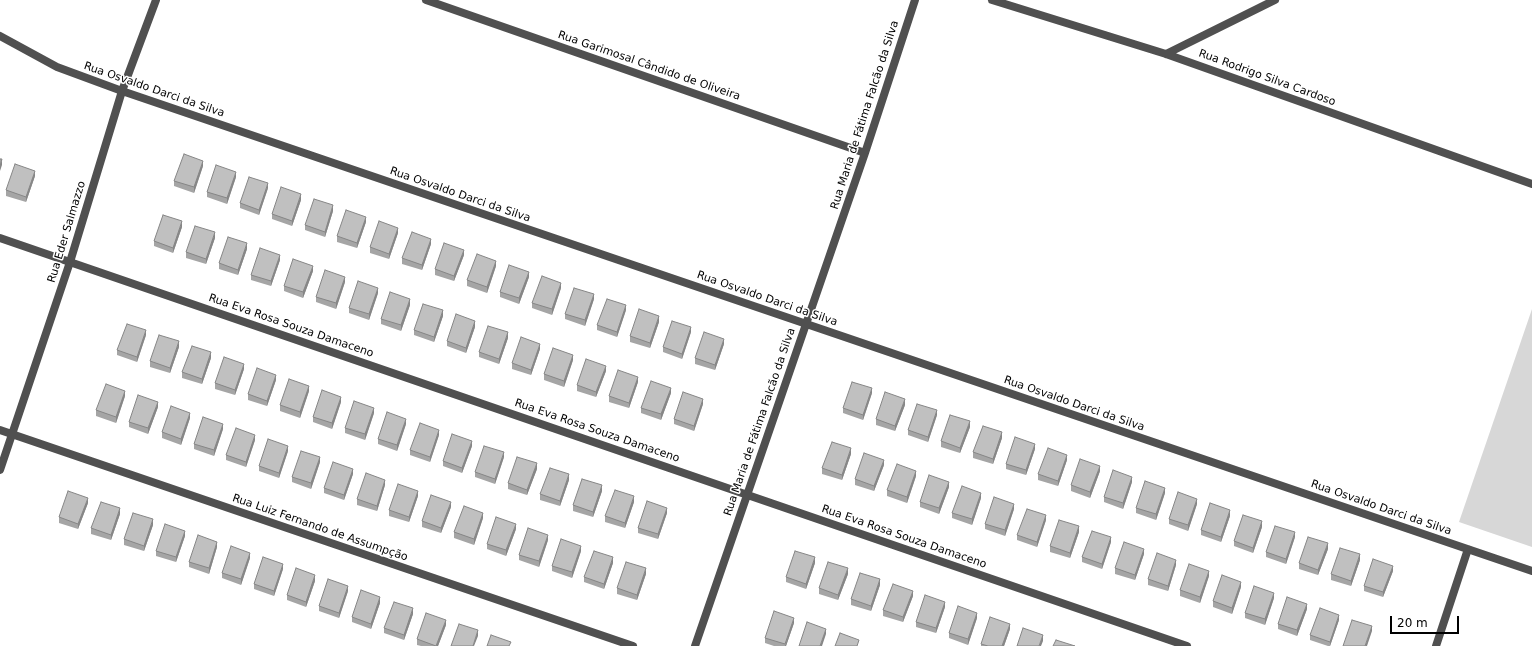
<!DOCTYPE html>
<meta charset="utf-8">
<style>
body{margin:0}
#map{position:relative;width:1532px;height:646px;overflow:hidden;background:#fff;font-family:"DejaVu Sans",sans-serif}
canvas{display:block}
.scale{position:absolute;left:1390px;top:616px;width:69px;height:18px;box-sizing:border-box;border:2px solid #000;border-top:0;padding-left:5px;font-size:12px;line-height:14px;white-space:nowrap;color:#000;-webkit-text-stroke:3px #fff;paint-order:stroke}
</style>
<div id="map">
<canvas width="1532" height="646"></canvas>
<div class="scale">20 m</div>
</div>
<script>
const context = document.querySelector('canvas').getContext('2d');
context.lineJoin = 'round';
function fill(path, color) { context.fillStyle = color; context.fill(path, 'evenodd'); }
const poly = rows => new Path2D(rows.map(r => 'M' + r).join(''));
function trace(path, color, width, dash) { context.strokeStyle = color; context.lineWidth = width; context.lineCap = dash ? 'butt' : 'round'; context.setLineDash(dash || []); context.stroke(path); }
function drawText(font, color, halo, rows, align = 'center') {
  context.font = font + ' "DejaVu Sans",sans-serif'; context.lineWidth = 3; context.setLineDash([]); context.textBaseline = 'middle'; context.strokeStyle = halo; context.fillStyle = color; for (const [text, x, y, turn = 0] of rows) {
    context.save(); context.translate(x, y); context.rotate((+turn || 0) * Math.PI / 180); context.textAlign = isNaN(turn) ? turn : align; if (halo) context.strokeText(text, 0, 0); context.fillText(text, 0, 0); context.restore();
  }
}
fill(poly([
 [1532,309,1532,547,1459,522]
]), '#d7d7d7');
trace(poly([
 [426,0,865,153],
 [992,0,1166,54,1532,184],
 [0,36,57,67,122,91,1532,571],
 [1166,54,1275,0],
 [0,238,1187,646],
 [0,430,633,646],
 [0,470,70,262,122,91,156,0],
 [695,646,865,153,915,0],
 [1436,646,1468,549]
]), '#505050', 8);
fill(poly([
 [203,166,194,193,174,186,174,181],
 [35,176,26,202,6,196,6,190],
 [236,177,227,204,207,197,207,192],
 [268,188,259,215,240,208,240,203],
 [301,200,292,226,272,219,272,214],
 [333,211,325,237,305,230,305,225],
 [366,222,357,248,337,242,337,236],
 [182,227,173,253,154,246,154,241],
 [398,233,389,259,370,253,370,247],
 [215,238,206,264,186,258,186,252],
 [431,244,422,270,402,264,402,258],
 [247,249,238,275,219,269,219,263],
 [464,255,454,281,435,275,435,269],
 [280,260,271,286,251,280,251,275],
 [496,266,487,293,467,286,467,280],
 [313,271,303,298,284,291,284,286],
 [529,277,519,304,500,297,500,292],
 [345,282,336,309,316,302,316,297],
 [561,288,552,315,532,308,532,303],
 [378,293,369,320,349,313,349,308],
 [594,299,585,326,565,319,565,314],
 [410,305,401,331,381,324,381,319],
 [626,310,617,337,597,330,597,325],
 [443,316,434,342,414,335,414,330],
 [659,322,650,348,630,342,630,336],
 [475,327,466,353,447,346,447,341],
 [691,332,682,359,663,352,663,347],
 [146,335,137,362,117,355,117,350],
 [508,338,499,364,479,357,479,352],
 [724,344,715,370,695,364,695,358],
 [179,347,170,373,150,367,150,361],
 [540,349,531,375,512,369,512,363],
 [211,358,202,384,182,378,182,372],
 [573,360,564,387,544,380,544,374],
 [244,369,235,395,215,389,215,383],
 [606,371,596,397,577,391,577,385],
 [276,380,267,406,248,400,248,394],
 [638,382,629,408,609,402,609,396],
 [309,391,300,418,280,411,280,405],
 [671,393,661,420,641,413,641,408],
 [872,393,863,420,843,413,843,408],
 [125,396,116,423,96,416,96,410],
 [341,402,332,429,313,422,313,417],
 [703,404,694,431,674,424,674,419],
 [905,405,895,431,876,425,876,419],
 [158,407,148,434,129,427,129,422],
 [374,413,365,440,345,433,345,428],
 [937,415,928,442,908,435,908,430],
 [190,418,181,445,162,438,162,432],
 [406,424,397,451,378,444,378,439],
 [970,427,960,453,941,447,941,441],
 [223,429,214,456,194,449,194,444],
 [439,435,430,462,410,455,410,450],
 [1002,438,993,464,973,458,973,452],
 [255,440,246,467,226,460,226,455],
 [472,446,462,473,443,466,443,461],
 [1035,449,1026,475,1006,469,1006,464],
 [288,451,279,478,259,471,259,466],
 [851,454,842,480,822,474,822,468],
 [504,457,495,484,475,477,475,472],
 [1067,460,1058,486,1038,480,1038,474],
 [320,462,311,489,292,482,292,477],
 [884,465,874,491,855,485,855,479],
 [537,469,527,495,508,489,508,483],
 [1100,471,1090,498,1071,491,1071,485],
 [353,474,344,500,324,493,324,488],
 [916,476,907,503,887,496,887,490],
 [569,480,560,506,540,500,540,494],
 [1132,482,1123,509,1104,502,1104,497],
 [385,485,377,511,357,505,357,499],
 [949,487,939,514,920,507,920,502],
 [602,491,593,517,573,511,573,505],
 [1165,493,1156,520,1136,513,1136,508],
 [418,496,409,522,389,516,389,510],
 [981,498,972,525,952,518,952,513],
 [634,502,625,528,605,522,605,516],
 [88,503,78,529,59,523,59,517],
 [1197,504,1188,531,1169,524,1169,519],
 [451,507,441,533,422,527,422,521],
 [1014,509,1005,536,985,529,985,524],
 [667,513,658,539,638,533,638,528],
 [120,514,111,540,91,534,91,528],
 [1230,516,1221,542,1201,535,1201,530],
 [483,518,474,545,454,538,454,532],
 [1046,520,1037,547,1017,540,1017,535],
 [153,525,144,551,124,545,124,539],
 [1262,527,1253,553,1234,546,1234,541],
 [516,529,506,556,487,549,487,544],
 [1079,532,1070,558,1050,552,1050,546],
 [185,536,176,562,156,556,156,551],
 [1295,537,1286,564,1266,557,1266,552],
 [548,540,539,567,519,560,519,555],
 [1111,542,1102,569,1082,562,1082,557],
 [217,547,209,574,189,567,189,562],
 [1328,549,1318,575,1299,569,1299,563],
 [581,551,572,578,552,571,552,566],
 [1144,554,1135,580,1115,574,1115,568],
 [250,558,241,585,222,578,222,573],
 [1360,560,1351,586,1331,580,1331,574],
 [613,563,604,589,584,582,584,577],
 [815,563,806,589,786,582,786,577],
 [1176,565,1168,591,1148,585,1148,579],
 [283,569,274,596,254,589,254,584],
 [1393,571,1383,597,1364,591,1364,586],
 [646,574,637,600,617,594,617,588],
 [848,574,838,600,819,594,819,588],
 [1209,576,1200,603,1180,596,1180,590],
 [315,581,306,607,287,600,287,595],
 [880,585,871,611,851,605,851,599],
 [1241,587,1232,614,1213,607,1213,601],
 [348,591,339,618,319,611,319,606],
 [913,596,903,622,883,616,883,610],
 [1274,598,1265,625,1245,618,1245,613],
 [380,603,371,629,352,622,352,617],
 [945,607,936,633,916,627,916,622],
 [1307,609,1297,636,1278,629,1278,624],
 [413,614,404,640,384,633,384,628],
 [977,618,968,645,949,638,949,633],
 [1339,620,1330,646,1328,646,1310,640,1310,635],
 [794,623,786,646,774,646,765,643,765,638],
 [446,625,438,646,421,646,417,645,417,639],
 [1010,629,1004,646,981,646,981,644]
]), '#a5a5a5');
fill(poly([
 [2,159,2,165,0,171,0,166],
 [203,161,203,166,194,193,194,187],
 [35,171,35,176,26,202,26,197],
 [236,172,236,177,227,204,227,198],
 [268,183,268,188,259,215,259,210],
 [301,194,301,200,292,226,292,221],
 [333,205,333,211,325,237,325,232],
 [366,217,366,222,357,248,357,243],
 [182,221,182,227,173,253,173,248],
 [398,228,398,233,389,259,389,254],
 [215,232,215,238,206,264,206,259],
 [431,239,431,244,422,270,422,265],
 [247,243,247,249,238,275,238,270],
 [464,250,464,255,454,281,454,276],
 [280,255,280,260,271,286,271,281],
 [496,261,496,266,487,293,487,287],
 [313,266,313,271,303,298,303,292],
 [529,272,529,277,519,304,519,298],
 [345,277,345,282,336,309,336,303],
 [561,283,561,288,552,315,552,309],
 [378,288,378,293,369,320,369,314],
 [594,294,594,299,585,326,585,320],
 [410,299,410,305,401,331,401,325],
 [626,305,626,310,617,337,617,332],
 [443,310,443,316,434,342,434,337],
 [659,316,659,322,650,348,650,343],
 [475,321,475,327,466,353,466,348],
 [691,327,691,332,682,359,682,354],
 [146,330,146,335,137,362,137,357],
 [508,332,508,338,499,364,499,359],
 [724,339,724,344,715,370,715,365],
 [179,341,179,347,170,373,170,368],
 [540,344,540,349,531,375,531,370],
 [211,352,211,358,202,384,202,379],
 [573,355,573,360,564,387,564,381],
 [244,364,244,369,235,395,235,390],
 [606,366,606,371,596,397,596,392],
 [276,375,276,380,267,406,267,401],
 [638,377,638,382,629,408,629,403],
 [309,386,309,391,300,418,300,412],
 [671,388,671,393,661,420,661,414],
 [872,388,872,393,863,420,863,415],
 [125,391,125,396,116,423,116,417],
 [341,397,341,402,332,429,332,423],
 [703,399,703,404,694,431,694,426],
 [905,399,905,405,895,431,895,426],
 [158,402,158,407,148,434,148,428],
 [374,408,374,413,365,440,365,434],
 [937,410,937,415,928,442,928,437],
 [190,413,190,418,181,445,181,439],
 [406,419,406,424,397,451,397,445],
 [970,421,970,427,960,453,960,448],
 [223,424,223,429,214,456,214,450],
 [439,430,439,435,430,462,430,457],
 [1002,432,1002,438,993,464,993,459],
 [255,435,255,440,246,467,246,462],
 [472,441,472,446,462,473,462,468],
 [1035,444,1035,449,1026,475,1026,470],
 [288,446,288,451,279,478,279,473],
 [851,448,851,454,842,480,842,475],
 [504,452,504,457,495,484,495,479],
 [1067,455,1067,460,1058,486,1058,481],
 [320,457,320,462,311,489,311,483],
 [884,460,884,465,874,491,874,486],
 [537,463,537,469,527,495,527,490],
 [1100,466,1100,471,1090,498,1090,492],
 [353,469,353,474,344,500,344,495],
 [916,471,916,476,907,503,907,497],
 [569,474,569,480,560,506,560,501],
 [1132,477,1132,482,1123,509,1123,503],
 [385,480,385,485,377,511,377,506],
 [949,482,949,487,939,514,939,508],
 [602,485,602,491,593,517,593,512],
 [1165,488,1165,493,1156,520,1156,514],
 [418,491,418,496,409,522,409,517],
 [981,493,981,498,972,525,972,519],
 [634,496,634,502,625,528,625,523],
 [88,498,88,503,78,529,78,524],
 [1197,499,1197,504,1188,531,1188,525],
 [451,502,451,507,441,533,441,528],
 [1014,504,1014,509,1005,536,1005,530],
 [120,508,120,514,111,540,111,535],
 [667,508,667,513,658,539,658,534],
 [1230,510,1230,516,1221,542,1221,537],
 [483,513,483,518,474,545,474,539],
 [1046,515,1046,520,1037,547,1037,542],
 [153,519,153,525,144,551,144,546],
 [1262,521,1262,527,1253,553,1253,548],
 [516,524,516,529,506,556,506,550],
 [1079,526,1079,532,1070,558,1070,553],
 [185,531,185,536,176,562,176,557],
 [1295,532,1295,537,1286,564,1286,559],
 [548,535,548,540,539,567,539,561],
 [1111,537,1111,542,1102,569,1102,564],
 [217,542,217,547,209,574,209,568],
 [1328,543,1328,549,1318,575,1318,570],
 [581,546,581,551,572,578,572,572],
 [1144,549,1144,554,1135,580,1135,575],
 [250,553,250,558,241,585,241,579],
 [1360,554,1360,560,1351,586,1351,581],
 [613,557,613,563,604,589,604,584],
 [815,557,815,563,806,589,806,584],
 [1176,560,1176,565,1168,591,1168,586],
 [283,564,283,569,274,596,274,591],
 [1393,566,1393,571,1383,597,1383,592],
 [646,568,646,574,637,600,637,595],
 [848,568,848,574,838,600,838,595],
 [1209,571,1209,576,1200,603,1200,597],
 [315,575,315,581,306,607,306,602],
 [880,579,880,585,871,611,871,606],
 [1241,582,1241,587,1232,614,1232,608],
 [348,586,348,591,339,618,339,613],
 [913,591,913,596,903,622,903,617],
 [1274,593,1274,598,1265,625,1265,619],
 [380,597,380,603,371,629,371,624],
 [945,602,945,607,936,633,936,628],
 [1307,604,1307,609,1297,636,1297,630],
 [413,608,413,614,404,640,404,635],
 [977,613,977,618,968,645,968,639],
 [1339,615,1339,620,1330,646,1330,642],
 [794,618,794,623,786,646,785,646],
 [446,620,446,625,438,646,436,646],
 [1010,624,1010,629,1004,646,1002,646],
 [1372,626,1372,631,1367,646,1365,646],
 [826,629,826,634,822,646,820,646],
 [478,630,478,636,474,646,473,646],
 [1043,635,1043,641,1041,646,1039,646]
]), '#868686');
const building = poly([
 [184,154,203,161,194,187,174,181,184,154],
 [0,159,2,159,0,166,0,159],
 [15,164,35,171,26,197,6,190,15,164],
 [216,165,236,172,227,198,207,192,216,165],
 [249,177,268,183,259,210,240,203,249,177],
 [281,187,301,194,292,221,272,214,281,187],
 [314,199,333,205,325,232,305,225,314,199],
 [346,210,366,217,357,243,337,236,346,210],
 [163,215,182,221,173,248,154,241,163,215],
 [379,221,398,228,389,254,370,247,379,221],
 [195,226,215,232,206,259,186,252,195,226],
 [412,232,431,239,422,265,402,258,412,232],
 [228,237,247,243,238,270,219,263,228,237],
 [444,243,464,250,454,276,435,269,444,243],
 [260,248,280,255,271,281,251,275,260,248],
 [477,254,496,261,487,287,467,280,477,254],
 [293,259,313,266,303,292,284,286,293,259],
 [509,265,529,272,519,298,500,292,509,265],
 [325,270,345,277,336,303,316,297,325,270],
 [542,276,561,283,552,309,532,303,542,276],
 [358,281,378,288,369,314,349,308,358,281],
 [574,288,594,294,585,320,565,314,574,288],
 [390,292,410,299,401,325,381,319,390,292],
 [607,299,626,305,617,332,597,325,607,299],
 [423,304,443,310,434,337,414,330,423,304],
 [639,309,659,316,650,343,630,336,639,309],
 [456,314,475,321,466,348,447,341,456,314],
 [672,321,691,327,682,354,663,347,672,321],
 [127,324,146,330,137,357,117,350,127,324],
 [488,326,508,332,499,359,479,352,488,326],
 [704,332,724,339,715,365,695,358,704,332],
 [159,335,179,341,170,368,150,361,159,335],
 [521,337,540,344,531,370,512,363,521,337],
 [192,346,211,352,202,379,182,372,192,346],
 [553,348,573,355,564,381,544,374,553,348],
 [224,357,244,364,235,390,215,383,224,357],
 [586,359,606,366,596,392,577,385,586,359],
 [257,368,276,375,267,401,248,394,257,368],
 [618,370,638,377,629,403,609,396,618,370],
 [289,379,309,386,300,412,280,405,289,379],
 [651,381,671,388,661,414,641,408,651,381],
 [852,382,872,388,863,415,843,408,852,382],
 [106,384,125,391,116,417,96,410,106,384],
 [322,390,341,397,332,423,313,417,322,390],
 [683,392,703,399,694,426,674,419,683,392],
 [885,392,905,399,895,426,876,419,885,392],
 [138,395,158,402,148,428,129,422,138,395],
 [354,401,374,408,365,434,345,428,354,401],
 [917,404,937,410,928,437,908,430,917,404],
 [171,406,190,413,181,439,162,432,171,406],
 [387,412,406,419,397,445,378,439,387,412],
 [950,415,970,421,960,448,941,441,950,415],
 [203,417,223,424,214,450,194,444,203,417],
 [420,423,439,430,430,457,410,450,420,423],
 [983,426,1002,432,993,459,973,452,983,426],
 [236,428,255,435,246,462,226,455,236,428],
 [452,434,472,441,462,468,443,461,452,434],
 [1015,437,1035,444,1026,470,1006,464,1015,437],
 [268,439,288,446,279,473,259,466,268,439],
 [832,442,851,448,842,475,822,468,832,442],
 [484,446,504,452,495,479,475,472,484,446],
 [1048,448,1067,455,1058,481,1038,474,1048,448],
 [301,451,320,457,311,483,292,477,301,451],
 [864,453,884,460,874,486,855,479,864,453],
 [517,457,537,463,527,490,508,483,517,457],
 [1080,459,1100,466,1090,492,1071,485,1080,459],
 [333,462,353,469,344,495,324,488,333,462],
 [897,464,916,471,907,497,887,490,897,464],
 [550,468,569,474,560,501,540,494,550,468],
 [1113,470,1132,477,1123,503,1104,497,1113,470],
 [366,473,385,480,377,506,357,499,366,473],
 [929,475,949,482,939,508,920,502,929,475],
 [582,479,602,485,593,512,573,505,582,479],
 [1145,481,1165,488,1156,514,1136,508,1145,481],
 [398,484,418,491,409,517,389,510,398,484],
 [962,486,981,493,972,519,952,513,962,486],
 [615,490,634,496,625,523,605,516,615,490],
 [68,491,88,498,78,524,59,517,68,491],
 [1178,492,1197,499,1188,525,1169,519,1178,492],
 [431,495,451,502,441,528,422,521,431,495],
 [994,497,1014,504,1005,530,985,524,994,497],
 [647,501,667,508,658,534,638,528,647,501],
 [101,502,120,508,111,535,91,528,101,502],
 [1210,503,1230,510,1221,537,1201,530,1210,503],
 [464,506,483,513,474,539,454,532,464,506],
 [1027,509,1046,515,1037,542,1017,535,1027,509],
 [133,513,153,519,144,546,124,539,133,513],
 [1243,515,1262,521,1253,548,1234,541,1243,515],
 [496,517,516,524,506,550,487,544,496,517],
 [1059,520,1079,526,1070,553,1050,546,1059,520],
 [165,524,185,531,176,557,156,551,165,524],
 [1275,526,1295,532,1286,559,1266,552,1275,526],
 [528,528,548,535,539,561,519,555,528,528],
 [1092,531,1111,537,1102,564,1082,557,1092,531],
 [198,535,217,542,209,568,189,562,198,535],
 [1308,537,1328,543,1318,570,1299,563,1308,537],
 [561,539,581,546,572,572,552,566,561,539],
 [1124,542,1144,549,1135,575,1115,568,1124,542],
 [231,546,250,553,241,579,222,573,231,546],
 [1340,548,1360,554,1351,581,1331,574,1340,548],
 [594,551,613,557,604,584,584,577,594,551],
 [795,551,815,557,806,584,786,577,795,551],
 [1157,553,1176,560,1168,586,1148,579,1157,553],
 [263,557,283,564,274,591,254,584,263,557],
 [1373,559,1393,566,1383,592,1364,586,1373,559],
 [626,562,646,568,637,595,617,588,626,562],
 [828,562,848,568,838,595,819,588,828,562],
 [1189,564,1209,571,1200,597,1180,590,1189,564],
 [296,568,315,575,306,602,287,595,296,568],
 [860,573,880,579,871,606,851,599,860,573],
 [1222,575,1241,582,1232,608,1213,601,1222,575],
 [328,579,348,586,339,613,319,606,328,579],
 [893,584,913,591,903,617,883,610,893,584],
 [1254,586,1274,593,1265,619,1245,613,1254,586],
 [361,590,380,597,371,624,352,617,361,590],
 [925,595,945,602,936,628,916,622,925,595],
 [1287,597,1307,604,1297,630,1278,624,1287,597],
 [394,602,413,608,404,635,384,628,394,602],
 [958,606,977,613,968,639,949,633,958,606],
 [1320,608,1339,615,1330,642,1310,635,1320,608],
 [774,611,794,618,785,644,765,638,774,611],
 [426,613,446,620,436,646,417,639,426,613],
 [990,617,1010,624,1002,646,988,646,981,644,990,617],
 [1352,620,1372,626,1365,646,1343,646,1352,620],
 [807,622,826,629,820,646,799,646,807,622],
 [459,624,478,630,473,646,451,646,459,624],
 [1023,628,1043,635,1039,646,1017,646,1023,628],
 [840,633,859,640,857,646,835,646,840,633],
 [491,635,511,642,509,646,487,646,491,635],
 [1056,640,1075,646,1053,646,1056,640]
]);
fill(building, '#c0c0c0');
trace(building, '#868686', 1);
drawText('11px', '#000', '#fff', [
 ["Rua Garimosal Cândido de Oliveira",649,66,19],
 ["Rua Rodrigo Silva Cardoso",1267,78,20],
 ["Rua Osvaldo Darci da Silva",154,90,19],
 ["Rua Maria de Fátima Falcão da Silva",865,115,-72],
 ["Rua Osvaldo Darci da Silva",460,195,19],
 ["Rua Eder Salmazzo",67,232,-73],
 ["Rua Osvaldo Darci da Silva",767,299,19],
 ["Rua Eva Rosa Souza Damaceno",291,326,19],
 ["Rua Osvaldo Darci da Silva",1074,404,19],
 ["Rua Maria de Fátima Falcão da Silva",760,422,-71],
 ["Rua Eva Rosa Souza Damaceno",597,431,19],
 ["Rua Osvaldo Darci da Silva",1381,508,19],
 ["Rua Luiz Fernando de Assumpção",320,528,19],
 ["Rua Eva Rosa Souza Damaceno",904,537,19]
]);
</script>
